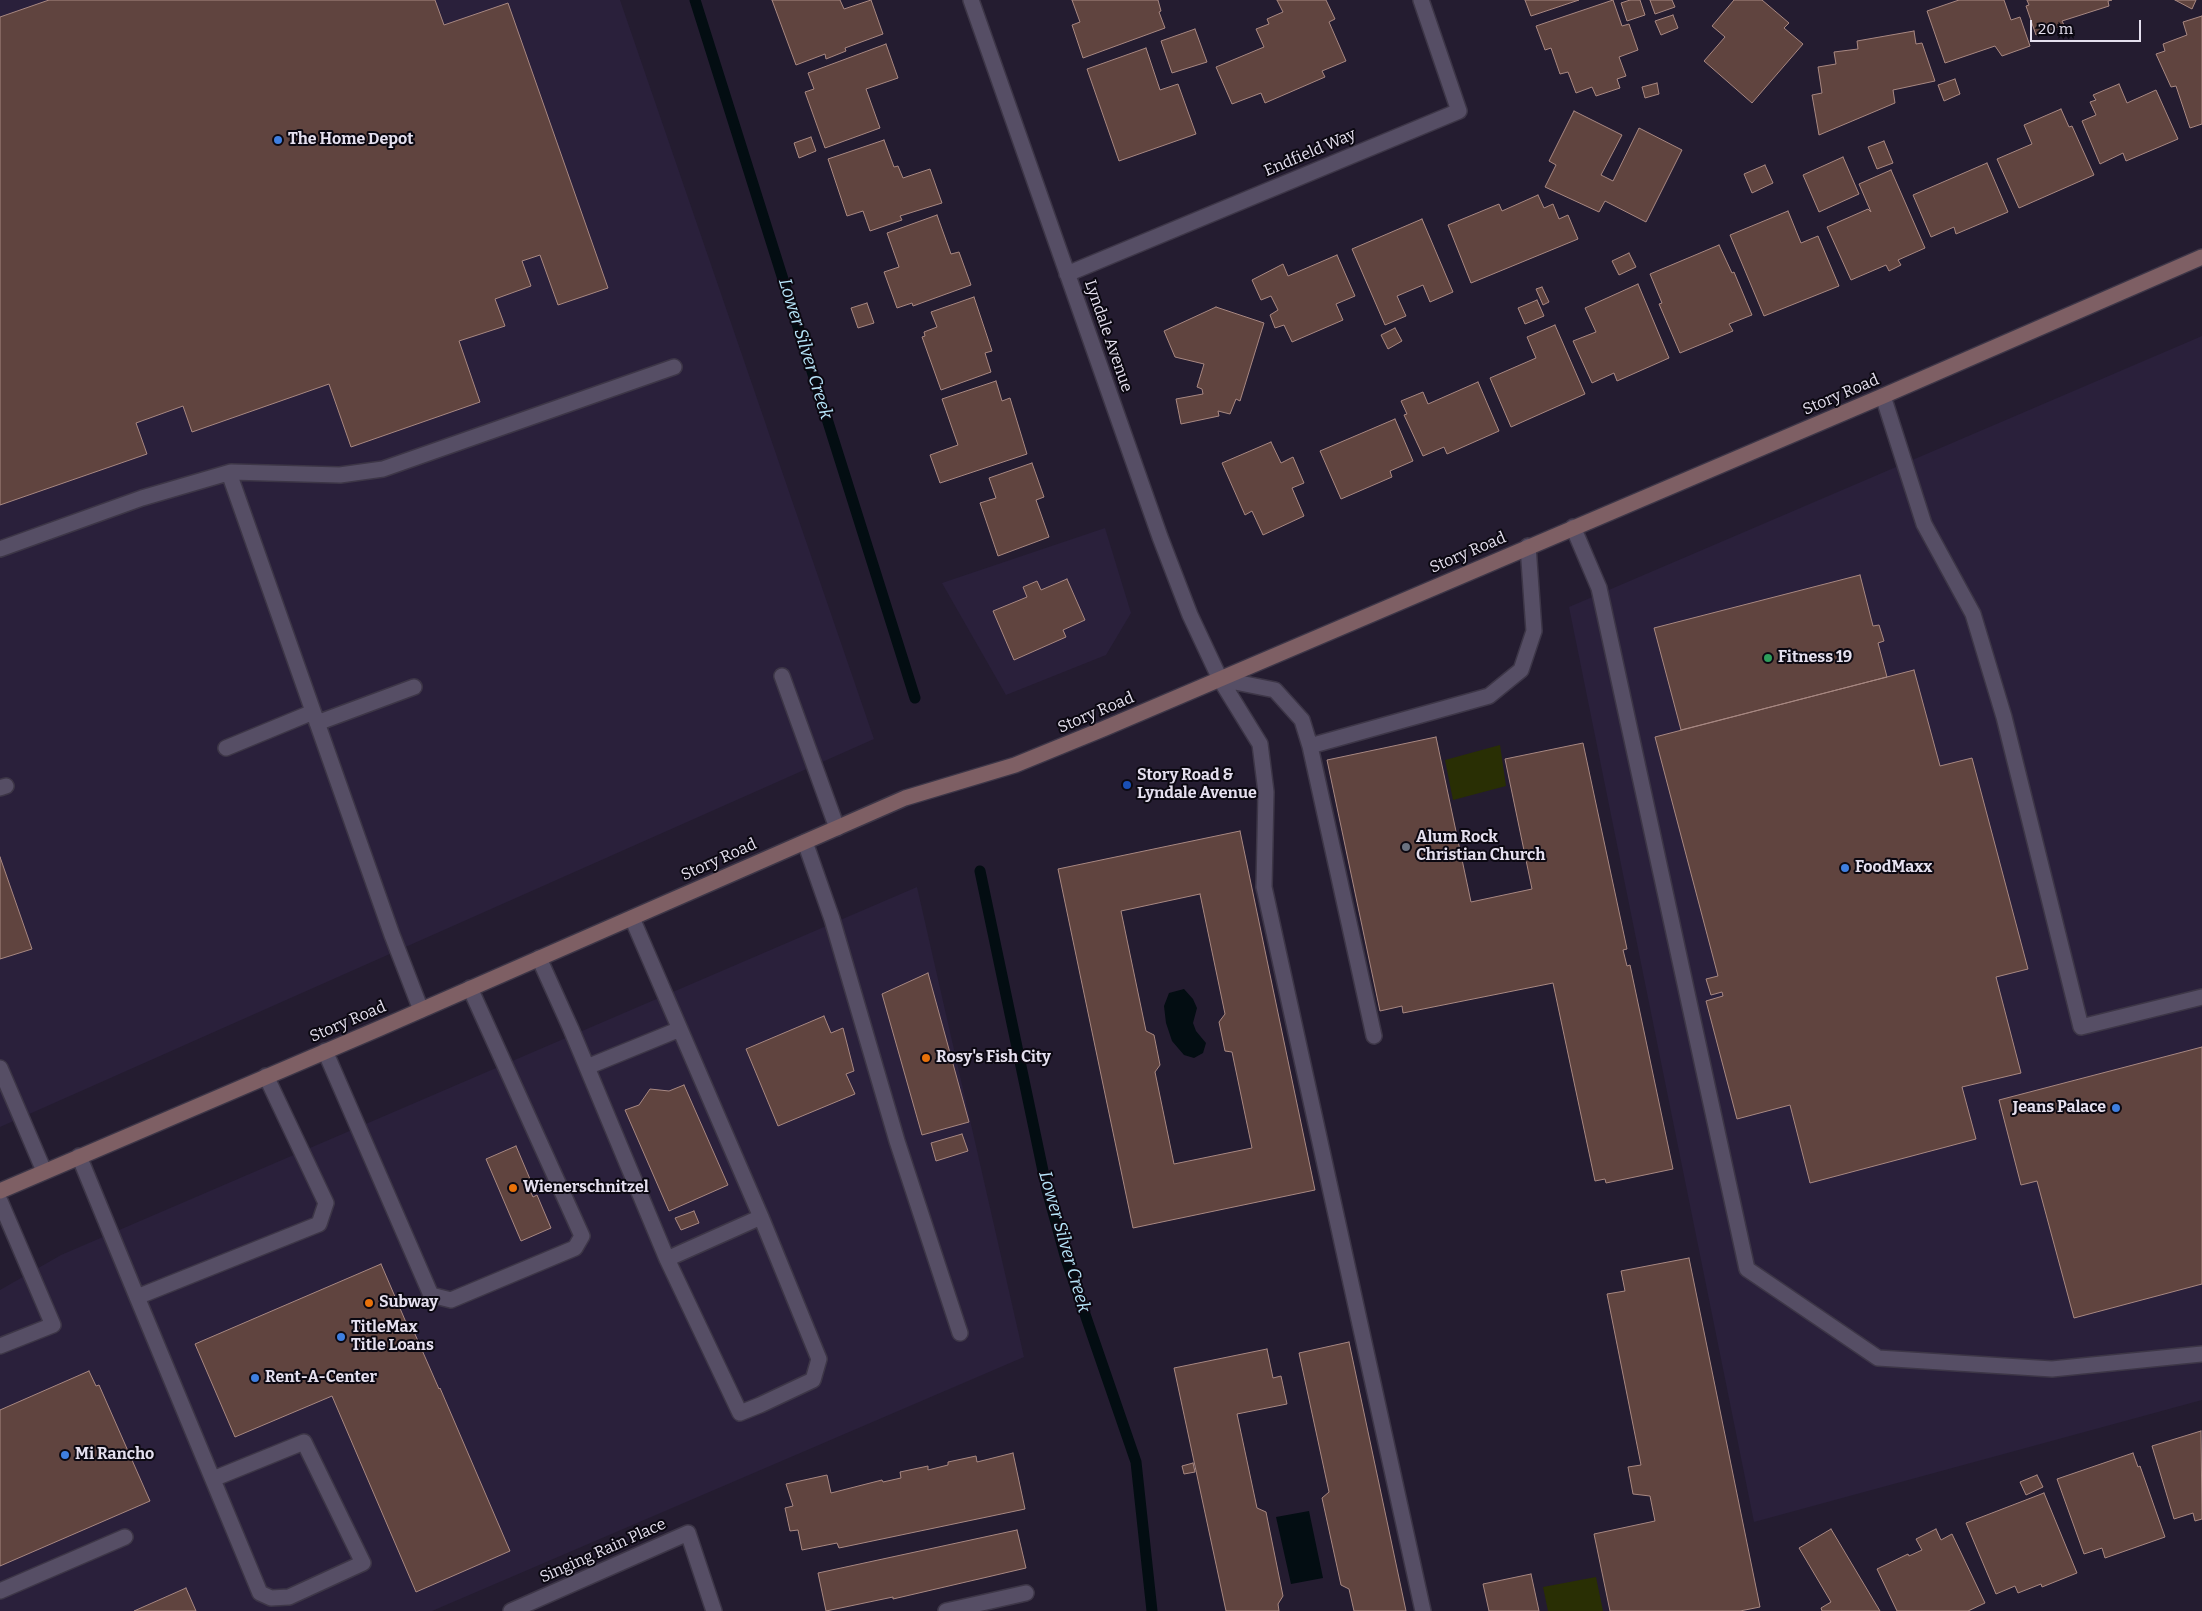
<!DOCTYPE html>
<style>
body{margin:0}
#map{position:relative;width:2202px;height:1611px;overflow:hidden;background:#241c30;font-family:Bitter,serif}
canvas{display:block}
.scale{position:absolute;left:2030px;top:20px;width:111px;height:22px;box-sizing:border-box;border:2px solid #e5e0ef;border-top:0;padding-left:6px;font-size:15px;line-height:18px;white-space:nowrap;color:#e5e0ef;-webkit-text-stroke:4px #0b0811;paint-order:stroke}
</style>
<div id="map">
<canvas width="2202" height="1611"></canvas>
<div class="scale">20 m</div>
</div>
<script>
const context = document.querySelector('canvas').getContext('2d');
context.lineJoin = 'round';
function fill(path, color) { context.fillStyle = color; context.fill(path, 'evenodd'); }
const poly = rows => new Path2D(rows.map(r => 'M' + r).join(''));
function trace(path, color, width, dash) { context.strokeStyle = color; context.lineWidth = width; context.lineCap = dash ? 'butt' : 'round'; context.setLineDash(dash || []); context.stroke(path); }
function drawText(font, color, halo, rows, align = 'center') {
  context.font = font + ' Bitter,serif'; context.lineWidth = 4; context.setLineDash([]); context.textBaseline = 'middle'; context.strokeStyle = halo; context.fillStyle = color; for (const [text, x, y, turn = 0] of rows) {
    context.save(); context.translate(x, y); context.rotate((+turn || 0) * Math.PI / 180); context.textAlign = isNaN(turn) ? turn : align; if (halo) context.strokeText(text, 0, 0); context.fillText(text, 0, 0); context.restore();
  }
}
fill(poly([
 [0,0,620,0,874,739,0,1127],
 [2202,336,2202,1400,1754,1522,1569,607],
 [1105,528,1131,613,1106,655,1006,695,942,583],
 [917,887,1024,1357,432,1611,0,1611,0,1290,61,1255]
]), '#2a203b');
fill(poly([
 [1500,745,1506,786,1453,800,1445,760],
 [1596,1577,1603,1611,1548,1611,1543,1587]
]), '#292f04');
fill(poly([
 [1184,989,1193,999,1197,1008,1193,1023,1196,1031,1206,1043,1203,1053,1194,1058,1184,1055,1172,1041,1166,1023,1164,1006,1169,993],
 [1309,1511,1323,1578,1291,1584,1276,1517]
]), '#030d12');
trace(poly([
 [695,0,915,698],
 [980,871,1047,1190,1066,1259,1136,1462,1152,1611]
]), '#030d12', 11);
const building = poly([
 [49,0,435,0,444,25,508,3,608,288,558,305,540,255,522,261,531,286,495,299,505,326,459,341,480,402,351,447,329,384,192,432,183,406,136,423,147,454,0,505,0,17,49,0],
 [772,0,840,0,844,9,871,0,883,34,845,48,846,51,826,59,825,54,796,65,772,0],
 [1072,0,1158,0,1161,11,1159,12,1165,28,1083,58,1072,25,1080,22,1072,0],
 [1277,0,1326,0,1335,19,1329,22,1346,61,1322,71,1325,77,1265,103,1261,93,1232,104,1216,67,1264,47,1256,29,1269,24,1267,19,1283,12,1277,0],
 [1525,0,1579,0,1531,16,1525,0],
 [1613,0,1622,26,1629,24,1638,50,1619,57,1626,76,1617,79,1620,88,1596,96,1592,87,1576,93,1568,72,1560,74,1551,48,1545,50,1536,26,1613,0],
 [1630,0,1640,0,1645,15,1627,21,1621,3,1630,0],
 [1650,0,1672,0,1675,7,1655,14,1650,0],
 [1734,0,1762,0,1789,23,1784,28,1803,44,1752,103,1704,61,1725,37,1712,26,1734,0],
 [1959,0,2004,0,2011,20,2020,17,2030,46,2002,56,1995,46,1945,63,1927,11,1959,0],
 [2027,0,2112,0,2108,1,2109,6,2062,21,2064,25,2036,35,2026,6,2029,5,2027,0],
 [2175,0,2196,0,2192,9,2175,0],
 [1673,15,1678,28,1661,35,1655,21,1673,15],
 [2202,16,2202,124,2190,128,2176,86,2171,87,2156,54,2165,51,2163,44,2187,35,2183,22,2202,16],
 [1195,29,1207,62,1172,73,1161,41,1195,29],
 [1914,31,1916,44,1922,43,1935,81,1893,90,1895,103,1819,135,1812,95,1822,93,1818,67,1836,64,1834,52,1858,49,1857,41,1914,31],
 [886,44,898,78,866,89,880,128,825,148,805,92,814,89,808,73,886,44],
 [1146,48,1160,90,1178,84,1196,134,1119,161,1087,69,1146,48],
 [1955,79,1960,94,1944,101,1938,85,1955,79],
 [1657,83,1659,94,1645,98,1642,87,1657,83],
 [2119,84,2127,103,2156,90,2178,139,2126,161,2123,153,2100,164,2082,121,2096,115,2090,102,2096,100,2093,95,2119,84],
 [2061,109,2069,127,2072,126,2094,175,2019,208,1997,159,2032,144,2024,125,2061,109],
 [1574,111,1622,135,1601,175,1613,181,1639,128,1682,150,1646,222,1605,201,1599,212,1545,187,1556,165,1549,161,1574,111],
 [811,137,816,151,799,158,794,143,811,137],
 [884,140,894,167,898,166,903,178,930,169,942,203,900,216,902,220,870,231,863,211,847,216,828,159,884,140],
 [1884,141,1893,163,1877,169,1868,147,1884,141],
 [1843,157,1859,194,1819,212,1803,175,1843,157],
 [1987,163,2008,212,1956,234,1954,227,1931,237,1913,195,1987,163],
 [1765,165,1773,183,1752,193,1744,174,1765,165],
 [1891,170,1925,248,1898,260,1901,265,1889,271,1886,265,1851,280,1827,227,1868,209,1871,212,1859,184,1891,170],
 [1538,195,1544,208,1553,204,1559,219,1568,215,1578,239,1471,283,1448,225,1499,204,1502,211,1538,195],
 [1788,211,1801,243,1818,236,1839,286,1764,316,1730,235,1788,211],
 [937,215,951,254,959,252,971,285,913,306,912,303,897,308,884,272,899,267,887,233,937,215],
 [1422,219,1453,292,1430,302,1423,285,1397,296,1406,316,1385,325,1352,249,1422,219],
 [1719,245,1732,273,1734,272,1752,315,1729,324,1733,331,1680,353,1659,304,1662,303,1650,274,1719,245],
 [1629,253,1636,267,1619,275,1612,261,1629,253],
 [1337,255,1355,296,1336,304,1343,320,1292,342,1284,325,1275,328,1270,315,1278,310,1271,296,1261,300,1252,280,1283,264,1288,276,1337,255],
 [1638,284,1669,358,1617,381,1614,373,1592,383,1573,341,1596,332,1585,308,1638,284],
 [1542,287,1549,302,1543,305,1536,289,1542,287],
 [974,297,992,351,985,353,991,372,941,390,922,337,925,336,924,332,937,327,931,312,974,297],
 [1537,300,1544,316,1525,324,1518,308,1537,300],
 [867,303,874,323,858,328,851,308,867,303],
 [1216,307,1264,323,1240,401,1236,399,1230,414,1218,411,1219,416,1181,424,1176,399,1203,394,1202,389,1197,387,1204,364,1175,357,1164,331,1216,307],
 [1555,325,1585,394,1511,427,1490,378,1536,358,1527,337,1555,325],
 [1395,328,1402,341,1388,349,1381,335,1395,328],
 [996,381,1002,401,1010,398,1027,454,940,483,930,455,958,445,942,399,996,381],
 [1478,382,1499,431,1447,454,1444,447,1423,456,1404,415,1407,414,1401,401,1423,392,1428,404,1478,382],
 [1395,419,1413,461,1390,471,1392,477,1341,499,1320,451,1395,419],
 [1271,442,1281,463,1293,457,1304,483,1292,488,1304,516,1263,535,1252,511,1245,515,1222,463,1271,442],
 [1032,463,1044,497,1036,500,1049,537,998,556,980,503,996,498,989,478,1032,463],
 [1860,575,1873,626,1879,625,1884,641,1878,643,1887,677,1681,730,1654,628,1860,575],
 [1067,579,1085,620,1063,630,1066,637,1014,660,993,611,1027,597,1023,587,1037,581,1041,590,1067,579],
 [1914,670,1940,766,1972,758,2028,969,1996,977,2021,1073,1962,1087,1976,1139,1810,1183,1790,1105,1737,1119,1706,1001,1723,996,1722,992,1711,995,1706,979,1718,976,1655,737,1914,670],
 [1436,737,1471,902,1532,889,1505,759,1583,743,1627,949,1623,950,1627,966,1630,965,1673,1169,1606,1183,1605,1179,1595,1181,1553,983,1403,1013,1402,1006,1380,1011,1327,760,1436,737],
 [1240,831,1315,1190,1133,1228,1058,869,1240,831],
 [1200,894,1225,1014,1219,1022,1225,1051,1232,1052,1252,1148,1174,1164,1155,1072,1160,1065,1154,1035,1146,1031,1121,911,1200,894],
 [0,857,32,949,0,959,0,857],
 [928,973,969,1122,922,1135,882,994,928,973],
 [824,1016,831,1033,843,1028,854,1071,846,1074,855,1094,778,1126,746,1049,824,1016],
 [2202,1047,2202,1284,2074,1318,2037,1181,2021,1185,1999,1100,2202,1047],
 [684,1085,728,1185,669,1211,625,1110,639,1105,650,1089,669,1091,684,1085],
 [962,1134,968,1151,936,1161,931,1143,962,1134],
 [516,1146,530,1179,525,1180,533,1197,537,1195,551,1228,521,1241,486,1159,516,1146],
 [694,1211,699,1223,681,1230,675,1218,694,1211],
 [1689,1258,1760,1607,1740,1611,1610,1611,1594,1534,1655,1521,1650,1496,1633,1494,1628,1467,1641,1465,1607,1294,1625,1291,1621,1271,1689,1258],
 [381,1264,408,1327,411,1325,439,1389,440,1388,510,1551,416,1592,332,1396,235,1437,195,1344,381,1264],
 [1349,1342,1406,1611,1354,1611,1349,1589,1341,1585,1322,1498,1329,1492,1299,1353,1349,1342],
 [1267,1349,1273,1378,1281,1376,1287,1404,1237,1414,1257,1508,1266,1512,1283,1596,1278,1604,1279,1611,1226,1611,1174,1368,1267,1349],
 [89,1371,96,1386,99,1385,150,1501,0,1566,0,1410,89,1371],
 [2201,1431,2202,1519,2195,1521,2193,1513,2174,1519,2152,1446,2201,1431],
 [1013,1453,1025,1509,839,1548,837,1543,802,1550,798,1530,790,1531,785,1508,793,1506,786,1484,827,1475,831,1493,882,1480,883,1482,901,1478,900,1472,928,1466,928,1470,948,1465,948,1462,976,1456,977,1462,1013,1453],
 [2133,1453,2138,1467,2140,1466,2165,1537,2105,1558,2102,1548,2084,1554,2057,1479,2133,1453],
 [1193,1463,1195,1472,1184,1474,1182,1466,1193,1463],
 [2037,1475,2043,1487,2026,1495,2020,1482,2037,1475],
 [2044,1493,2077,1573,2042,1587,2041,1584,2018,1593,2015,1586,1996,1594,1966,1523,2044,1493],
 [1831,1529,1880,1611,1822,1611,1821,1608,1831,1602,1799,1548,1831,1529],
 [1936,1529,1941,1540,1952,1534,1985,1603,1968,1611,1897,1611,1877,1569,1908,1554,1909,1556,1922,1550,1916,1539,1936,1529],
 [1017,1530,1026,1568,893,1599,893,1597,826,1611,818,1573,1017,1530],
 [1531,1574,1539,1611,1489,1611,1483,1584,1531,1574],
 [186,1588,196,1611,134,1611,186,1588]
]);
fill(building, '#60443f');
trace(building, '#a88882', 1);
const service = poly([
 [1883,396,1924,524,1973,614,2004,717,2081,1027,2202,997],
 [229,473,392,935,421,1010],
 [1573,527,1599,588,1747,1269,1878,1358,2052,1369,2202,1354],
 [0,549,142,498,231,472,340,475,383,469,674,367],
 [782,676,837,828],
 [1220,679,1260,744,1266,792,1264,887,1423,1611],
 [1220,679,1275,690,1302,720,1310,746,1374,1036],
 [317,723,414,687],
 [1310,746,1489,696,1521,670,1534,631,1528,546],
 [226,748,313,712],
 [0,788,6,786],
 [805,842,832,919,897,1141,960,1333],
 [539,958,571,1029,667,1259,740,1413,760,1405,813,1380,819,1359,761,1217,632,918],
 [325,1051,431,1295,451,1300,575,1248,582,1236,470,988],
 [587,1067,680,1029],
 [0,1068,44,1171],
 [79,1156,137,1297,260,1593,271,1598,289,1597,363,1563,304,1442,213,1479],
 [0,1201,53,1325,0,1346],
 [667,1259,761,1217],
 [137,1297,319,1224,326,1203,266,1076],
 [0,1591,125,1537]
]);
const minor = poly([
 [971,0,1160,537,1190,615,1220,679],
 [1067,274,1459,111,1421,0],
 [511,1611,688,1533,714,1611],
 [946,1611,1026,1593]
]);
const secondary = poly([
 [0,1191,378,1029,905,798,1015,765,1103,729,1883,396,2202,257]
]);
trace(service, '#3d3647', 18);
trace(minor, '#3d3647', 18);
trace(secondary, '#3d3647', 18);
trace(service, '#564e65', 15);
trace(minor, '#564e65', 15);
trace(secondary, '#7e5f64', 15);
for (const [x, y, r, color] of [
 [278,140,5,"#3f7fe0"],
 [1768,658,5,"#2e9e5b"],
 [1127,785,5,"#1a4fb4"],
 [1406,847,5,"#6b7280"],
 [1845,868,5,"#3f7fe0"],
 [926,1058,5,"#e8710a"],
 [2116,1108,5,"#3f7fe0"],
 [513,1188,5,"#e8710a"],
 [369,1303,5,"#e8710a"],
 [341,1337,5,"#3f7fe0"],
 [255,1378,5,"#3f7fe0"],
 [65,1455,5,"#3f7fe0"]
]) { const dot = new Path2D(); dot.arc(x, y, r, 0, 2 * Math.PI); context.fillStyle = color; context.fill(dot); trace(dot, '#0b0811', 2); }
drawText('bold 16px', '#e5e0ef', '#0b0811', [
 ["The Home Depot",288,140],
 ["Fitness 19",1778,658],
 ["Story Road &",1137,776],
 ["Lyndale Avenue",1137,794],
 ["Alum Rock",1416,838],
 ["Christian Church",1416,856],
 ["FoodMaxx",1855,868],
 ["Rosy's Fish City",936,1058],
 ["Jeans Palace",2106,1108,"right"],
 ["Wienerschnitzel",523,1188],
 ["Subway",379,1303],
 ["TitleMax",351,1328],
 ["Title Loans",351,1346],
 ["Rent-A-Center",265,1378],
 ["Mi Rancho",75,1455]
], 'left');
drawText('16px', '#e5e0ef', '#0b0811', [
 ["Endfield Way",1310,153,-23],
 ["Lyndale Avenue",1108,336,71],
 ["Story Road",1841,395,-23],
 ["Story Road",1468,553,-23],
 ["Story Road",1096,713,-23],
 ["Story Road",719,860,-24],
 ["Story Road",348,1022,-23],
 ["Singing Rain Place",603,1551,-24]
]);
drawText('italic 18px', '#b8e6fb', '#0b0811', [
 ["Lower Silver Creek",805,349,73],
 ["Lower Silver Creek",1064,1242,74]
]);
</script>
